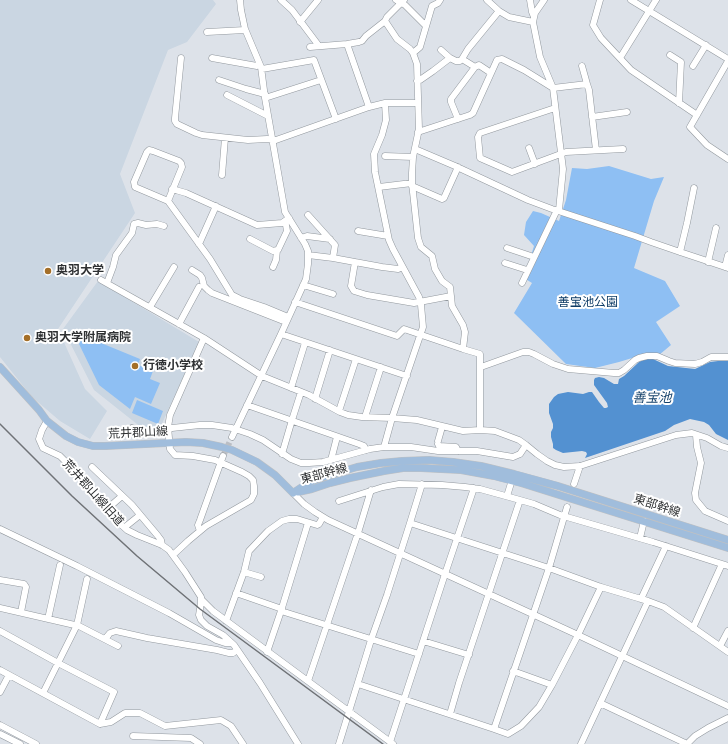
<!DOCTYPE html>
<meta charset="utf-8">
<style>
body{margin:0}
canvas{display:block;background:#dde2e9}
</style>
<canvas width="728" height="744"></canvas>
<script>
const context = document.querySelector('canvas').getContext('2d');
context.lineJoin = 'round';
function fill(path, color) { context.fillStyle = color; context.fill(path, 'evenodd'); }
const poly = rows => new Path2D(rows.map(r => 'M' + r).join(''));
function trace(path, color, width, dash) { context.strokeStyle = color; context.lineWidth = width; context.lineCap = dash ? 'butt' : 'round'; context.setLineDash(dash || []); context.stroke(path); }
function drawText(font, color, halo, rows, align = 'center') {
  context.font = font + ' "PT Sans","Noto Sans JP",sans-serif'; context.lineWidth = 4; context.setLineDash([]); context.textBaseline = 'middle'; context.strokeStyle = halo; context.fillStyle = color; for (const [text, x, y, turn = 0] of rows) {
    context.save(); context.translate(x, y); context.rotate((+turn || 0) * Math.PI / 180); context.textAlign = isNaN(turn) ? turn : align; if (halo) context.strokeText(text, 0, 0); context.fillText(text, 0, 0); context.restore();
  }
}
fill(poly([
 [0,0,213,0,216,4,187,42,168,50,120,174,135,213,58,329,85,389,107,411,90,439,60,421,32,397,0,357],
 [98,281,199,342,160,428,142,428,94,390,63,329]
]), '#cad6e2');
fill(poly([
 [609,166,651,179,664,177,654,201,634,268,665,281,680,306,656,322,671,345,659,355,642,355,619,362,595,368,566,364,514,313,532,283,524,278,534,246,524,235,526,222,533,211,541,213,559,221,566,200,572,168,587,169],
 [84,336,140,359,138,365,153,371,150,379,160,383,151,404,135,397,130,409,99,385,79,344],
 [137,400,163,411,158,424,132,413]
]), '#8ebff3');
fill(poly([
 [645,359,653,359,668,366,695,369,710,362,718,361,728,361,728,440,716,434,709,425,704,422,690,419,674,425,665,431,585,458,587,454,586,452,582,451,563,453,556,450,553,448,553,444,551,437,551,432,553,428,553,424,549,413,549,404,554,397,558,394,568,392,583,394,589,392,592,392,599,402,604,408,606,408,608,407,607,403,594,385,594,380,595,378,599,377,604,378,614,384,618,384,619,379,624,376,639,362]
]), '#5391d1');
trace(poly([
 [223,456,232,437]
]), '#babec4', 6, [6, 3]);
const minor = poly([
 [281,0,292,10,319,46],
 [396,0,405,5,426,26],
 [404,0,387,17,385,21,397,39,410,49,413,53,417,64,419,129,413,157,412,173,412,183,418,238,421,247,432,256,435,269,442,281,450,287,452,306,463,325,465,332,463,349,480,354,480,430],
 [487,0,499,11,509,17,533,22],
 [530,0,532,12,534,17],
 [544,0,535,13,533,22,540,57,553,88,563,169,559,210],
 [600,0,593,25,601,38,631,70,697,115],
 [631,0,728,59],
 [300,22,318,0],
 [207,32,245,30],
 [347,44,369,107],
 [310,47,347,44,359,42,362,41,366,36,385,21],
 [441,50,450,58,456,61,460,61,462,59,468,49,499,11],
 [413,53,420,47,432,6,438,3,440,0],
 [670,55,681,62,679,103],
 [181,58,175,118,175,121,177,124,196,133,202,135,248,140,267,139,276,140,369,107,385,103,418,103],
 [212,58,257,66,260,65],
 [620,58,656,0],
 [462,59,475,67,479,65,491,73],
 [728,61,690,127,707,145,728,159],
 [582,66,587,84],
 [693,66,706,45],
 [262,69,314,60,336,119],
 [219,80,246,89,265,94],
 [417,81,420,80,433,71,450,58],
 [227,95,268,116],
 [265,98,321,80],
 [555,108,480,133,478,137,480,158,512,172,566,152,623,149],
 [592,117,627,112],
 [458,119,451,102,451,99,475,67],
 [418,132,470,115,473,113,497,60,502,59,524,70,553,88,587,84,589,90,596,150],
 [529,148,535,164],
 [415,149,455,166,528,200,552,209,635,236,651,242,680,252,728,268],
 [385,156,413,157],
 [222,175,225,138],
 [412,186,442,199,444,198,458,167],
 [379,187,412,183],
 [172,189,186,193,257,225,282,223,289,218],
 [168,201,182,167,181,163,179,161,153,151,149,150,147,152,134,182,135,187,168,201,181,219,210,259,232,295,240,299,264,307,288,317],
 [308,215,335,245,333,258],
 [358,231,388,236],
 [301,238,307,236,330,239],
 [250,239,273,251,277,250,278,250,287,231,286,225,285,221],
 [199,244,216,206],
 [507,248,534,257],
 [680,252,687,223,694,188],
 [308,255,333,258,382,267,398,269,402,267],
 [355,262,351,286,354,291,367,295,414,303,451,296],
 [708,262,716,228],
 [505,263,527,270],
 [273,267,276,260,277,250],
 [725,267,728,255],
 [192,270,200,275,202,278,204,286,208,290,212,293,286,322],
 [101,280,204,338,262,376,309,395,340,412,348,415,362,417,392,418,417,420,463,431,480,430,495,431,519,440,526,445,537,454,547,461,555,465,564,467,580,466,676,435,692,433,707,438,721,446,728,448],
 [107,283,113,267,116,255,132,233,134,224,138,223,146,225,157,224,164,226],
 [522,283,557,210],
 [303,285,333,294],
 [295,302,397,336,404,329,463,349],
 [150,307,174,267],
 [179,324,199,287],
 [281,334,407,376],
 [481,367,523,352,529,352,534,354,553,364,568,369,614,373,619,373,624,370,635,360,639,358,647,356,657,356,669,361,675,363,695,364,702,362,711,357,728,357],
 [291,388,305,343],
 [315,399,330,350],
 [247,405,359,444,364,446,366,450],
 [339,411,356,359],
 [365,417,381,367],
 [47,421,42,430,39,439,43,448,60,456,72,468,91,491,118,522,127,530,137,535,162,545,169,550,185,572,201,597,201,603,199,615,201,620,207,626,223,635,234,645,260,683,298,744],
 [132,428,143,433,146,433,165,432,172,428,200,425,212,425,232,428,250,434,263,440,291,459,301,463,309,463,323,462,370,449,384,447,411,447,438,451,477,451,513,457,520,454,526,445],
 [696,435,697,447,701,463,695,493,696,500,705,511,728,521],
 [232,437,281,334,306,279,308,264,308,251,305,244,285,212,265,98,261,67,245,29,241,10,240,0],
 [438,441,442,427],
 [438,444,439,446,456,447,458,451],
 [384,447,392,418,423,327,421,305,419,297,393,249,389,240,375,172,374,154,382,135,386,120,385,103],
 [282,454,292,420,301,392],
 [331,460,337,437],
 [92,467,132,505,158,536,161,540,162,545],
 [574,484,580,466],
 [293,493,304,504,315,512,328,520,578,635,728,706],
 [507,496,512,480],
 [339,501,383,487,399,484,442,485,465,487,480,489,520,500,534,504,560,515,653,542,728,566],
 [107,509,122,496],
 [410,523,549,568,601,587,648,601,664,607,728,652],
 [125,527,140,515],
 [0,529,77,566,169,613,216,640,225,643,231,643],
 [200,531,198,525,200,520,223,456],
 [640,538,644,521],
 [173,555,188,541,206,526,251,500,254,494,254,486,253,480,249,476,242,472,215,460,193,456,175,455,170,449,168,427,170,415,178,397,204,338],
 [244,572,261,577],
 [0,580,24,584,26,587,21,612],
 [236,593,282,609],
 [201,599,213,611,393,744],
 [641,599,666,546],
 [0,608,79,626,118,646],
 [281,611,419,654],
 [48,619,60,565],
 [226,621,244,572,249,551,268,531,282,521,289,519,297,519,317,525,319,524,323,517],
 [693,628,722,564],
 [0,631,58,663,114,692,100,724],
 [105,639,110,633,116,631,147,638,217,650,229,653,233,653,237,650],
 [423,641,469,655],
 [720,646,728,631],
 [267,652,281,611,308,523],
 [0,670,100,724,111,722,125,713,140,713,165,726,221,720,231,726,243,744],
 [513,671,552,685],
 [308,681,358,533,371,490],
 [358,684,494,729,508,734,521,726,539,707,552,685,578,635,601,587],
 [0,692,9,675],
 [43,693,77,625,87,579],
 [600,703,687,744],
 [450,714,459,683,520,500],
 [0,725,36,744],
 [494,729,549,568,567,507],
 [0,734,20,744],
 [133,736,191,738,200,744],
 [390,742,445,574,474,488],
 [339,744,371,640,387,595,410,523,422,484],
 [581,744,648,601],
 [687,744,695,736,708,728,728,718]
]);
const major = poly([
 [0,367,39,410,47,421,66,436,78,442,93,446,105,446,186,442,203,443,222,447,232,450,257,462,275,475,293,493],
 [298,492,312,489,330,483,350,478,384,471,403,468,421,468,461,470,494,476,521,483,728,548],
 [293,493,308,483,317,479,357,467,381,463,402,461,429,460,453,462,481,466,514,474,558,486,728,540]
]);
trace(minor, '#92989e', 7);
trace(major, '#c0c1c2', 8);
trace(minor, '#fff', 6);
trace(major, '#a0bddc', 7);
trace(poly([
 [0,424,72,496,137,556,200,609,383,744]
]), '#6f7276', 1.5);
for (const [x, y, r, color] of [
 [48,271,4,"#a46f28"],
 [27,338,4,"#a46f28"],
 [135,366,4,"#a46f28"]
]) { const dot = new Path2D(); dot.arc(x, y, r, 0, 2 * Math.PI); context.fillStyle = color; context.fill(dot); trace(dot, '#fff', 1.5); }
drawText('bold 12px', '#2e3032', '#fff', [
 ["奥羽大学",56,271],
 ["奥羽大学附属病院",35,338],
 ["行徳小学校",143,366]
], 'left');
drawText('12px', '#0e3c66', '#fff', [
 ["善宝池公園",588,303]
]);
drawText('12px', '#2e3032', '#fff', [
 ["荒井郡山線",138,433,-3],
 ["東部幹線",324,474,-15],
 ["荒井郡山線旧道",93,493,48],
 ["東部幹線",657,506,18]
]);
drawText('italic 13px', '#13406a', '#fff', [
 ["善宝池",652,398]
]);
</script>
